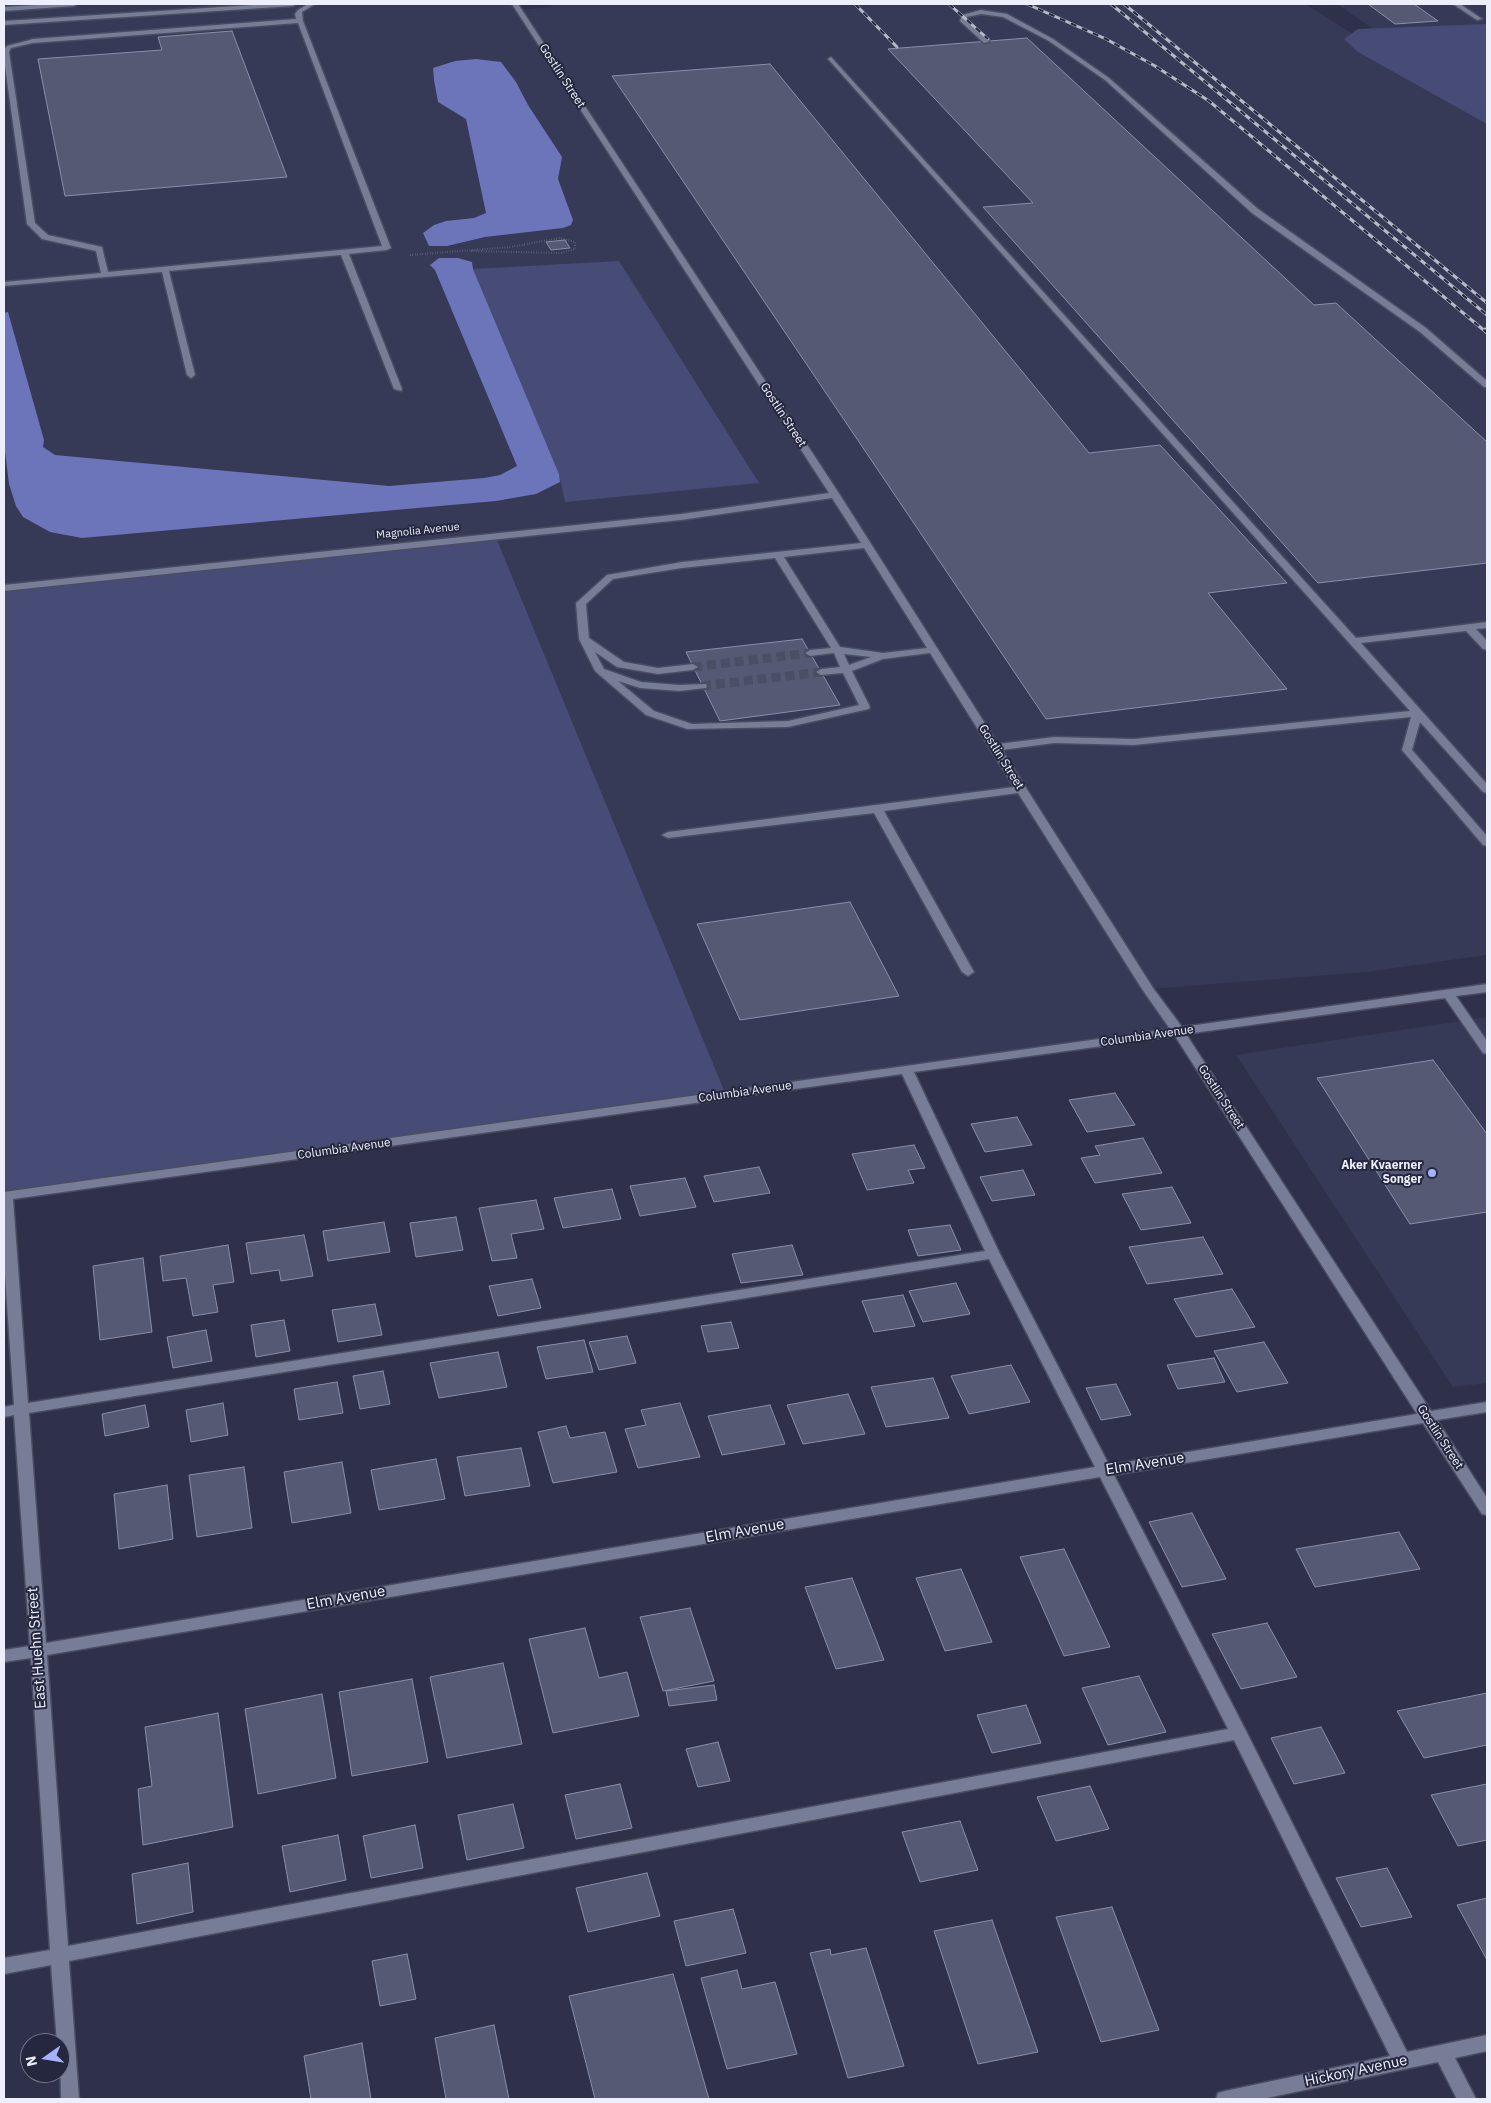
<!DOCTYPE html>
<style>
body{margin:0}
#map{position:relative;width:1491px;height:2103px;overflow:hidden;background:#2e3149;font-family:"IBM Plex Sans",sans-serif}
canvas{display:block}
.frame{position:absolute;inset:0;border:5px solid #edf0fc;pointer-events:none}
.north{position:absolute;left:20px;top:2033px;width:50px;height:50px;box-sizing:border-box;background:#24273e;border:1px solid #74778a;border-radius:50%;rotate:257deg;font-size:14px;font-weight:700;line-height:20px;text-align:center;color:#edf0fc}
.north::after{content:'';display:block;margin:auto;width:18px;height:22px;background:#a6b1fc;clip-path:polygon(50% 0,100% 100%,50% 72%,0 100%)}
</style>
<div id="map">
<canvas width="1491" height="2103"></canvas>
<div class="frame"></div>
<div class="north">N</div>
</div>
<script>
const context = document.querySelector('canvas').getContext('2d');
context.lineJoin = 'round';
function fill(path, color) { context.fillStyle = color; context.fill(path, 'evenodd'); }
const poly = rows => new Path2D(rows.map(r => 'M' + r).join(''));
function trace(path, color, width, dash) { context.strokeStyle = color; context.lineWidth = width; context.lineCap = dash ? 'butt' : 'round'; context.setLineDash(dash || []); context.stroke(path); }
function drawText(font, color, halo, rows, align = 'center') {
  context.font = font + ' "IBM Plex Sans",sans-serif'; context.lineWidth = 4; context.setLineDash([]); context.textBaseline = 'middle'; context.strokeStyle = halo; context.fillStyle = color; for (const [text, x, y, turn = 0] of rows) {
    context.save(); context.translate(x, y); context.rotate((+turn || 0) * Math.PI / 180); context.textAlign = isNaN(turn) ? turn : align; if (halo) context.strokeText(text, 0, 0); context.fillText(text, 0, 0); context.restore();
  }
}
fill(poly([
 [4,4,515,4,519,10,552,7,550,4,1305,4,1487,118,1487,955,1366,972,1149,989,1179,1032,726,1095,495,535,4,588],
 [1337,4,1487,4,1487,105,1454,85],
 [1487,1017,1487,1383,1453,1387,1236,1055]
]), '#363a57');
fill(poly([
 [1487,24,1487,124,1358,52,1344,39,1358,29],
 [619,261,759,483,565,502,559,474,473,269],
 [495,535,726,1095,4,1196,4,588]
]), '#474c77');
fill(poly([
 [476,59,501,62,516,82,528,105,562,157,558,179,573,220,571,225,563,228,485,237,447,246,429,246,423,233,434,225,446,221,474,218,486,213,466,119,438,102,434,80,433,68,455,61],
 [439,258,458,258,472,262,473,269,559,474,560,482,536,494,496,501,82,538,50,532,23,517,16,506,9,484,4,443,4,313,8,312,44,440,43,447,55,455,389,486,484,478,500,475,517,466,435,270,430,265]
]), '#6c74ba');
const building = poly([
 [1368,4,1414,4,1438,21,1395,24,1368,4],
 [232,31,287,177,65,196,38,59,162,50,158,37,232,31],
 [1027,38,1314,305,1336,303,1487,442,1487,563,1318,583,983,207,1033,203,888,49,1027,38],
 [770,64,1089,453,1160,445,1287,583,1208,593,1287,689,1046,719,612,76,770,64],
 [565,240,570,248,551,250,546,242,565,240],
 [802,639,840,705,720,721,686,652,802,639],
 [850,902,899,996,740,1020,697,924,850,902],
 [1433,1060,1487,1134,1487,1212,1410,1224,1317,1078,1433,1060],
 [1115,1093,1135,1125,1087,1132,1069,1100,1115,1093],
 [1017,1117,1032,1145,985,1152,971,1124,1017,1117],
 [1143,1138,1162,1173,1095,1183,1081,1158,1100,1155,1095,1146,1143,1138],
 [914,1145,925,1168,908,1170,914,1183,867,1190,852,1154,914,1145],
 [759,1167,770,1193,714,1202,704,1176,759,1167],
 [1023,1170,1035,1195,992,1201,980,1177,1023,1170],
 [685,1178,696,1207,640,1216,630,1186,685,1178],
 [1172,1187,1191,1223,1141,1230,1122,1194,1172,1187],
 [612,1189,621,1219,563,1228,554,1198,612,1189],
 [536,1200,544,1229,511,1234,517,1258,492,1261,479,1208,536,1200],
 [456,1217,463,1250,416,1257,410,1223,456,1217],
 [384,1222,390,1252,328,1261,323,1231,384,1222],
 [950,1225,961,1250,918,1256,908,1230,950,1225],
 [304,1235,313,1276,281,1281,279,1270,251,1274,246,1243,304,1235],
 [1203,1237,1223,1274,1147,1284,1129,1247,1203,1237],
 [228,1245,234,1282,213,1285,218,1312,193,1316,186,1278,163,1281,160,1256,228,1245],
 [792,1245,803,1275,741,1283,732,1254,792,1245],
 [143,1258,152,1332,100,1340,93,1266,143,1258],
 [532,1279,541,1308,498,1316,489,1286,532,1279],
 [956,1283,970,1314,923,1322,909,1291,956,1283],
 [1232,1289,1255,1327,1196,1337,1174,1299,1232,1289],
 [903,1295,915,1326,874,1332,862,1301,903,1295],
 [375,1304,382,1335,338,1342,332,1310,375,1304],
 [284,1320,290,1351,256,1357,251,1325,284,1320],
 [731,1322,739,1348,708,1352,701,1326,731,1322],
 [206,1330,212,1361,173,1368,167,1337,206,1330],
 [627,1336,636,1363,599,1370,589,1342,627,1336],
 [584,1340,593,1372,546,1379,537,1347,584,1340],
 [1264,1342,1288,1383,1237,1392,1214,1351,1264,1342],
 [498,1352,507,1387,439,1398,430,1363,498,1352],
 [1214,1358,1225,1382,1178,1389,1167,1365,1214,1358],
 [1011,1365,1030,1402,969,1414,951,1376,1011,1365],
 [383,1371,390,1404,360,1409,353,1376,383,1371],
 [933,1378,949,1418,886,1427,871,1387,933,1378],
 [337,1382,343,1413,299,1420,294,1389,337,1382],
 [1116,1384,1131,1415,1101,1420,1086,1388,1116,1384],
 [848,1394,865,1434,803,1444,787,1405,848,1394],
 [223,1403,228,1435,191,1442,186,1410,223,1403],
 [680,1403,700,1457,638,1468,625,1429,646,1425,641,1410,680,1403],
 [145,1405,149,1427,105,1436,102,1414,145,1405],
 [770,1405,785,1444,722,1455,708,1416,770,1405],
 [566,1426,570,1438,605,1432,617,1472,553,1483,538,1432,566,1426],
 [521,1448,530,1486,465,1496,457,1457,521,1448],
 [436,1459,445,1499,379,1510,371,1470,436,1459],
 [342,1462,351,1513,292,1523,284,1472,342,1462],
 [244,1467,252,1528,197,1537,189,1475,244,1467],
 [167,1485,173,1539,119,1549,114,1494,167,1485],
 [1192,1513,1226,1579,1182,1587,1149,1522,1192,1513],
 [1399,1532,1420,1569,1315,1587,1296,1549,1399,1532],
 [1064,1549,1110,1647,1064,1656,1020,1557,1064,1549],
 [961,1569,992,1642,945,1651,916,1578,961,1569],
 [852,1578,884,1660,836,1669,805,1587,852,1578],
 [690,1608,714,1681,663,1691,640,1617,690,1608],
 [1267,1623,1297,1677,1241,1689,1212,1634,1267,1623],
 [585,1628,599,1678,627,1672,639,1716,553,1733,529,1639,585,1628],
 [503,1663,522,1744,447,1758,430,1677,503,1663],
 [1139,1676,1166,1732,1108,1745,1082,1688,1139,1676],
 [412,1679,428,1762,352,1776,339,1692,412,1679],
 [714,1685,717,1700,669,1706,666,1691,714,1685],
 [1487,1693,1487,1745,1424,1758,1397,1711,1487,1693],
 [322,1694,336,1778,258,1794,245,1709,322,1694],
 [1026,1705,1041,1743,992,1753,977,1715,1026,1705],
 [218,1713,233,1827,143,1845,138,1789,152,1786,145,1727,218,1713],
 [1321,1727,1345,1773,1294,1784,1271,1738,1321,1727],
 [718,1742,730,1781,698,1787,686,1749,718,1742],
 [620,1784,632,1828,576,1839,565,1795,620,1784],
 [1487,1784,1487,1840,1458,1846,1431,1795,1487,1784],
 [1090,1786,1109,1829,1056,1841,1037,1797,1090,1786],
 [513,1804,524,1848,467,1860,458,1815,513,1804],
 [960,1821,978,1870,920,1882,902,1832,960,1821],
 [415,1825,423,1868,371,1878,363,1836,415,1825],
 [338,1835,346,1880,290,1892,282,1846,338,1835],
 [188,1863,193,1912,137,1924,132,1874,188,1863],
 [1387,1868,1412,1917,1361,1927,1336,1878,1387,1868],
 [647,1873,660,1916,588,1932,576,1888,647,1873],
 [1487,1898,1487,1960,1457,1905,1487,1898],
 [1112,1907,1159,2030,1101,2042,1056,1917,1112,1907],
 [733,1909,746,1953,686,1966,674,1921,733,1909],
 [992,1920,1038,2052,978,2064,934,1931,992,1920],
 [866,1948,904,2066,848,2078,810,1953,830,1949,831,1955,866,1948],
 [407,1954,416,1999,380,2006,372,1961,407,1954],
 [737,1970,742,1989,775,1982,797,2054,727,2069,701,1978,737,1970],
 [673,1974,709,2099,595,2099,569,1996,673,1974],
 [494,2025,509,2099,446,2099,435,2038,494,2025],
 [362,2043,371,2099,311,2099,304,2056,362,2043]
]);
fill(building, '#555973');
trace(building, '#898eab', 1);
trace(poly([
 [693,667,810,653],
 [702,686,821,672]
]), '#4b4e64', 9, [9, 5]);
const minor = poly([
 [51,4,77,4,74,6,4,11,4,7,51,4],
 [268,4,296,4,293,6,4,25,4,21,268,4],
 [308,4,315,4,302,12,303,21,391,248,387,250,349,254,402,389,401,391,394,389,341,255,169,271,195,375,191,378,187,375,162,272,4,286,4,282,101,273,96,251,42,239,27,224,4,59,4,50,7,46,33,39,296,19,295,14,298,10,308,4],
 [298,23,382,246,108,272,102,247,48,235,35,223,9,52,11,48,33,43,298,23],
 [512,4,518,4,840,495,998,744,1054,737,1134,739,1410,711,829,60,828,59,831,57,1356,638,1487,622,1487,628,1476,629,1487,641,1487,650,1483,649,1466,631,1361,643,1487,784,1487,793,1483,792,1420,722,1412,750,1487,836,1487,846,1483,845,1402,750,1411,717,1134,745,1054,743,1002,750,1153,988,1182,1027,1487,984,1487,992,1456,996,1487,1041,1487,1054,1483,1053,1445,998,1186,1034,1431,1411,1487,1402,1487,1412,1437,1420,1487,1498,1487,1515,1482,1514,1423,1423,1114,1475,1247,1733,1407,2052,1487,2035,1487,2051,1455,2058,1476,2099,1457,2099,1438,2062,1262,2099,1216,2099,1218,2093,1225,2091,1390,2056,1234,1740,69,1961,79,2099,61,2099,60,2043,57,2043,51,1965,4,1974,4,1958,50,1950,31,1658,4,1662,4,1650,30,1646,14,1415,4,1417,4,1407,14,1405,4,1261,4,1192,1170,1029,1142,989,1018,793,884,811,974,972,968,976,962,972,874,813,668,838,662,835,668,832,1014,787,930,653,883,659,852,671,870,707,869,709,788,727,687,729,646,715,595,671,579,639,576,603,607,575,682,562,861,543,832,498,681,520,4,591,4,585,681,514,829,493,512,4],
 [864,548,927,648,883,653,840,647,784,557,864,548],
 [775,558,831,648,810,650,805,653,810,656,834,653,840,667,821,669,816,672,821,675,843,673,859,705,788,721,692,724,654,711,618,681,640,688,679,691,706,688,707,686,706,684,679,685,641,682,604,669,595,652,617,667,658,674,693,670,698,667,693,664,658,668,624,662,589,638,586,604,613,579,682,568,775,558],
 [844,654,871,657,849,665,844,654],
 [1175,1036,1417,1414,1109,1465,1000,1254,914,1072,1175,1036],
 [902,1074,985,1251,28,1403,13,1199,902,1074],
 [989,1259,1095,1467,46,1643,29,1413,989,1259],
 [1100,1477,1228,1729,68,1946,47,1655,1100,1477],
 [1453,4,1460,4,1482,19,1477,20,1453,4],
 [981,10,1007,14,1053,39,1109,78,1258,209,1426,328,1487,381,1487,387,1484,387,1420,332,1252,213,1105,80,1049,41,1003,17,981,14,967,17,966,21,989,42,984,43,960,21,962,15,981,10]
]);
trace(minor, '#4a4d60', 3);
trace(poly([
 [410,255,510,247,560,238,575,242,575,249,561,253,471,251]
]), '#76798d', 2, [0.5, 2]);
fill(minor, '#777c97');
const railFar1 = poly([
 [855,4,897,47],
 [949,4,988,39],
 [1027,4,1106,39,1155,66,1209,101,1486,332],
 [1111,4,1487,315],
 [1124,4,1487,303]
]);
const rail = poly([
 [1485,330,1487,332]
]);
trace(railFar1, '#b6b9c8', 3);
trace(rail, '#b6b9c8', 4.5);
trace(railFar1, '#24273e', 2, [6]);
trace(rail, '#24273e', 3, [9]);
for (const [x, y, r, color] of [
 [1432,1173,5,"#a6b1fc"]
]) { const dot = new Path2D(); dot.arc(x, y, r, 0, 2 * Math.PI); context.fillStyle = color; context.fill(dot); trace(dot, '#24273e', 2); }
drawText('11px', '#edf0fc', '#24273e', [
 ["Magnolia Avenue",418,531,-6]
]);
drawText('12px', '#edf0fc', '#24273e', [
 ["Gostlin Street",562,76,57],
 ["Gostlin Street",783,415,57],
 ["Gostlin Street",1001,757,58],
 ["Columbia Avenue",1147,1036,-8],
 ["Columbia Avenue",745,1092,-8],
 ["Gostlin Street",1221,1097,57],
 ["Columbia Avenue",344,1149,-8],
 ["Gostlin Street",1440,1437,57]
]);
drawText('bold 12px', '#edf0fc', '#24273e', [
 ["Aker Kvaerner",1422,1166],
 ["Songer",1422,1180]
], 'right');
drawText('15px', '#edf0fc', '#24273e', [
 ["Elm Avenue",1145,1464,-9],
 ["Elm Avenue",745,1531,-10],
 ["Elm Avenue",346,1598,-10],
 ["East Huehn Street",37,1648,-94],
 ["Hickory Avenue",1356,2071,-12]
]);
</script>
